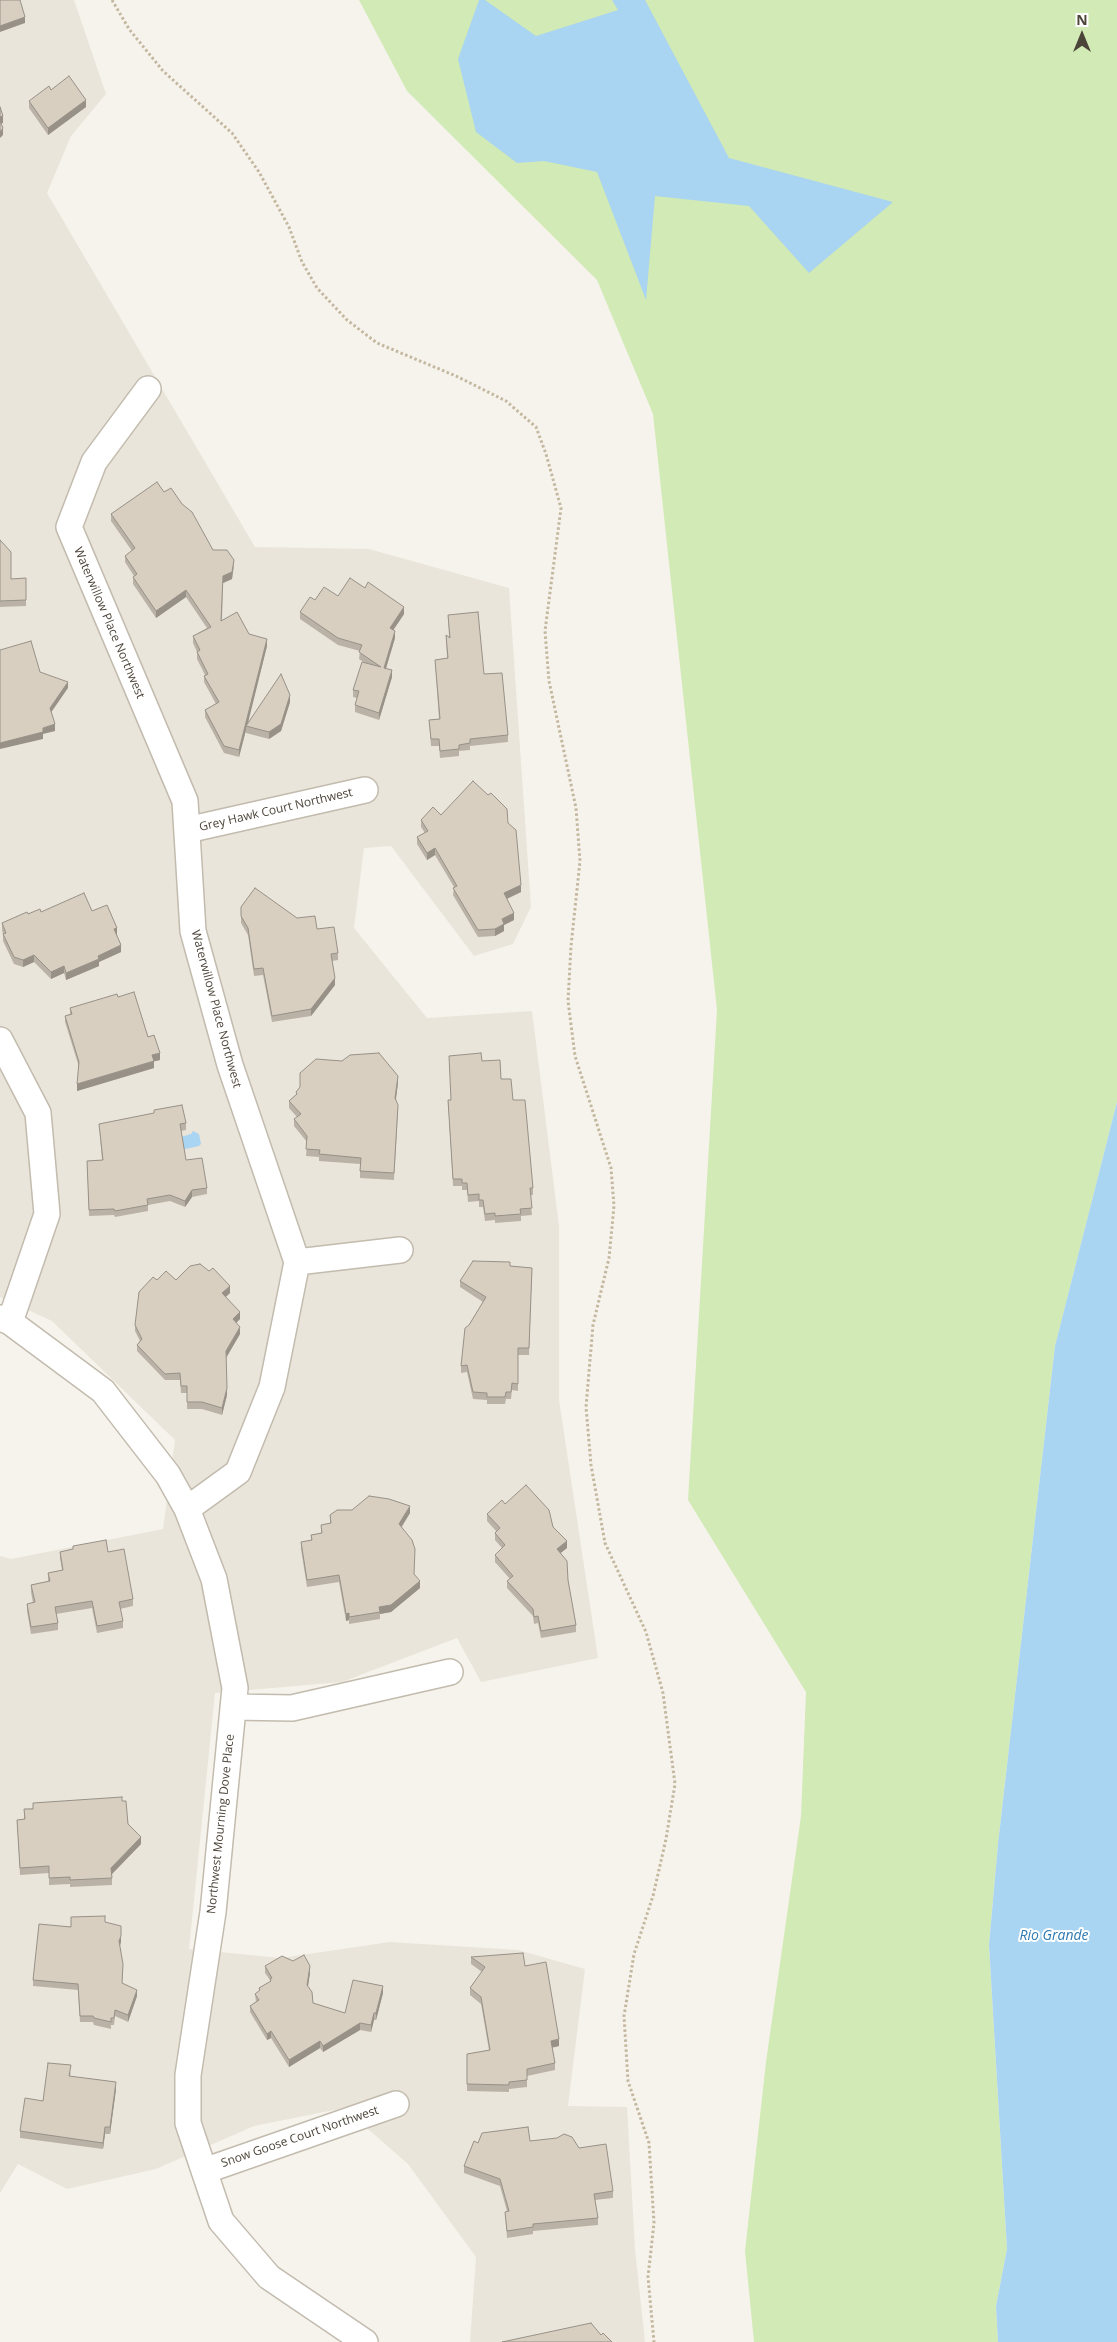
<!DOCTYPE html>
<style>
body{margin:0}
#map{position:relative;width:1117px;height:2342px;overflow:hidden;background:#f6f3ec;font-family:"Open Sans",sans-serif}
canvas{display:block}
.north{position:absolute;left:1057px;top:10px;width:50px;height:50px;-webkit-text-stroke:4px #fff;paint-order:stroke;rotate:0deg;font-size:14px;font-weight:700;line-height:20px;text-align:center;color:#4b4439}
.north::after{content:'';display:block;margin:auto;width:18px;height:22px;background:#4b4439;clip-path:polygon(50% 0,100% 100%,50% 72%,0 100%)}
</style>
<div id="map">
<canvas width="1117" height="2342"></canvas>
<div class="north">N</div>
</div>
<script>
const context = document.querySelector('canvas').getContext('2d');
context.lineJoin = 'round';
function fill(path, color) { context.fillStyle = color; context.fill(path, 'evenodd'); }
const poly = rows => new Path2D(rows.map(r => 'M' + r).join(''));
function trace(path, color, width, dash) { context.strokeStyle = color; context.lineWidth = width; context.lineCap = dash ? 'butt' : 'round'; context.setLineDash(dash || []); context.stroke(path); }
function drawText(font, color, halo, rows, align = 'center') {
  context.font = font + ' "Open Sans",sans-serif'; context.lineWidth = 4; context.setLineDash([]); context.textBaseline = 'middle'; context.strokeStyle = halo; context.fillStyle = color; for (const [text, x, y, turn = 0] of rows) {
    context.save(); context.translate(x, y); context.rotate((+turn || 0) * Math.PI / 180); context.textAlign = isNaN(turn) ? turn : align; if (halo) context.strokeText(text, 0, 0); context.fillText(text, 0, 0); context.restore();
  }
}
fill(poly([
 [0,0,74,0,106,94,71,136,47,193,255,547,369,549,509,588,531,907,513,944,474,956,391,846,364,848,354,928,427,1018,532,1011,559,1226,559,1400,598,1658,481,1682,457,1638,342,1682,215,1693,189,1949,281,1958,390,1942,518,1950,585,1969,568,2106,627,2107,635,2249,645,2342,470,2342,476,2257,408,2164,344,2108,254,2126,156,2169,67,2189,18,2164,0,2193,0,1556,11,1559,163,1529,175,1440,52,1321,0,1297]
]), '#eae5da');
fill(poly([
 [359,0,1117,0,1117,1102,1055,1346,998,1844,989,1945,1007,2249,996,2306,998,2342,754,2342,745,2251,766,2062,801,1816,806,1692,688,1500,717,1010,653,414,597,280,407,91]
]), '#d2eab5');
fill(poly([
 [479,0,485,0,536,36,618,10,612,0,645,0,729,158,893,202,809,273,749,206,655,196,646,300,597,172,544,161,517,163,476,132,458,59],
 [1117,1102,1117,2342,998,2342,996,2306,1007,2249,989,1945,998,1844,1055,1346],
 [193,1131,199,1134,201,1144,199,1146,181,1150,174,1139,191,1134]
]), '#a9d4f2');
const minor = poly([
 [148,389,94,462,69,527,185,801,193,931,230,1065,297,1262,272,1387,238,1472,187,1509],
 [187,830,365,790],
 [0,1040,38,1113,47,1214,10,1322],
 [297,1262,400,1250],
 [0,1318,10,1322,103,1391,168,1475,187,1509,214,1579,235,1688,213,1912,188,2075,188,2123,221,2221,269,2277,365,2342],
 [233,1707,292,1708,450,1672],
 [204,2171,396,2104]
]);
trace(minor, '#c2bbae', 28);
trace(poly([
 [112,0,129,29,163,71,232,133,259,172,289,227,302,262,317,288,347,320,377,343,456,376,506,401,536,427,546,454,561,508,545,631,549,681,576,808,580,861,571,946,568,1001,575,1056,611,1168,614,1206,609,1258,593,1325,586,1407,591,1465,605,1543,646,1632,663,1693,675,1784,666,1839,653,1896,634,1954,624,2016,628,2081,649,2143,654,2223,648,2277,654,2342]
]), '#c4b79f', 3, [2.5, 2.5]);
trace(minor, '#fff', 25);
fill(poly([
 [51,90,86,107,48,135,29,108,29,101],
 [164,492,213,550,234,567,232,579,223,583,222,621,249,634,267,646,247,724,290,702,281,731,269,739,246,733,246,730,239,757,224,753,205,717,205,710,216,704,204,682,204,676,205,675,197,659,197,652,193,643,193,636,207,628,186,597,156,618,133,584,133,577,134,576,125,562,125,556,132,551,111,521,111,514],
 [0,540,11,579,26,578,26,606,0,607],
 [338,596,404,614,393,630,395,638,386,668,392,677,379,720,355,712,355,705,357,698,353,697,353,690,365,663,359,659,360,651,338,645,300,619,300,612,315,600],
 [448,615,484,674,508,735,508,742,470,746,470,750,459,751,459,756,440,758,439,746,431,746,429,720,439,719,435,660,447,658,446,635,449,637],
 [441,815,508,823,521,892,507,899,514,920,504,925,504,931,495,936,478,937,453,895,454,887,435,855,427,860,417,844,417,837,425,833,421,827,421,820],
 [241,907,297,918,317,929,338,953,338,960,332,961,335,985,311,1016,272,1022,263,975,254,976,248,935,241,923],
 [92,911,117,935,121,952,99,962,99,966,66,980,64,973,51,979,34,962,23,967,14,964,3,941,3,934,2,930,2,923,28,914,41,912],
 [118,997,148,1037,160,1060,154,1061,154,1068,77,1091,79,1067,65,1022,65,1016,70,1014,70,1008],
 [482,1061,501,1079,513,1100,533,1188,533,1195,530,1195,532,1215,521,1216,521,1221,495,1223,495,1220,485,1221,483,1207,479,1207,479,1201,468,1202,467,1190,462,1190,462,1186,453,1186,448,1100,450,1100],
 [398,1083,396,1100,398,1112,394,1180,360,1178,360,1164,319,1161,319,1157,306,1156,307,1142,294,1126,294,1119,297,1117,289,1108,289,1101,296,1095,296,1092],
 [186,1123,186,1130,181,1131,186,1160,207,1188,207,1194,192,1197,185,1207,170,1201,148,1205,148,1211,115,1217,114,1215,89,1216,87,1161,102,1160,99,1124],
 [510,1266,532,1268,529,1355,518,1355,518,1391,512,1390,511,1399,506,1399,505,1404,487,1404,487,1400,473,1399,467,1372,461,1373,461,1366,469,1325,483,1302,460,1287,460,1281],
 [157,1280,176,1280,230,1293,226,1297,240,1319,236,1323,240,1334,226,1358,227,1395,222,1415,202,1409,187,1409,187,1393,181,1393,180,1380,165,1380,137,1351,137,1345,140,1341,135,1331,135,1325],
 [505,1504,553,1527,567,1548,560,1553,568,1580,576,1625,576,1632,541,1638,538,1623,534,1624,533,1616,507,1588,507,1581,510,1579,495,1562,495,1555,502,1548,495,1540,495,1533,496,1531,487,1521,487,1514],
 [410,1513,402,1527,414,1574,420,1588,391,1612,380,1614,380,1619,349,1624,349,1620,346,1621,339,1582,307,1587,301,1549,301,1542,311,1540,311,1535,321,1533,321,1525,330,1523,330,1515],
 [73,1546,108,1552,133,1599,133,1606,120,1609,123,1621,123,1628,97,1633,92,1608,56,1614,58,1623,58,1630,31,1634,27,1611,27,1604,33,1603,31,1592,31,1585,48,1581,48,1573,62,1570,60,1558,60,1552,73,1549],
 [122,1801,128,1824,141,1844,112,1874,112,1885,70,1887,70,1884,49,1885,49,1873,20,1875,17,1820,24,1819,24,1809],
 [105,1922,121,1942,120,1946,123,1971,122,1983,137,1996,128,2022,115,2016,114,2025,111,2025,111,2029,94,2025,93,2022,80,2022,78,1990,33,1986,33,1980,71,1927],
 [471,1957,525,1966,559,2046,552,2047,555,2063,555,2070,527,2076,527,2087,509,2089,509,2092,467,2091,467,2054,489,2050,481,2004,470,1995,470,1988,482,1972,471,1964],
 [265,1966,310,1973,308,1987,313,2003,345,2013,383,1993,376,2020,374,2020,371,2032,360,2030,323,2052,320,2048,289,2067,271,2038,267,2040,250,2012,250,2006,256,2002,255,1994,259,1992,259,1988,270,1982,270,1980,265,1973],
 [71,2072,70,2076,116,2089,110,2134,105,2134,103,2149,20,2138,20,2131,43,2101],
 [530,2141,579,2148,613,2191,613,2198,595,2200,598,2218,598,2225,533,2231,533,2234,507,2238,505,2212,507,2211,500,2186,464,2173,464,2166,478,2143]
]), '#bab2a6');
fill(poly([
 [25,17,25,23,0,32,0,26],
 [86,100,86,107,48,135,48,128],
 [3,116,3,123,0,124,0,117],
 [3,128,3,135,0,138,0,132],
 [234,560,232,579,223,583,223,576],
 [186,590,186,597,156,618,156,611],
 [404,607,404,614,390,635,390,628],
 [395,631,395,638,384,675,384,668],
 [267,639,267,646,247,727,246,726,246,730,239,757,239,750],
 [392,670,392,677,379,720,379,713],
 [68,682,68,688,50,714,50,708],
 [290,695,290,702,281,731,269,739,269,732],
 [55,724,55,731,43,734,43,739,0,749,0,743],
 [435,848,435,855,427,860,427,853],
 [521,885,521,892,504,900,504,893],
 [514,913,514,920,504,925,504,931,495,936,495,929,502,919],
 [117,928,117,935,114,936,114,929],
 [121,945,121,952,99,962,99,966,66,980,66,973,98,956],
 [34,955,34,962,23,967,23,960],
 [64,966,64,973,51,979,51,972],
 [335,978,335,985,311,1016,311,1009],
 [160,1053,160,1060,152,1062,152,1055],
 [154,1061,154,1068,77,1091,77,1084],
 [398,1076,398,1083,395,1105,395,1098],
 [192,1190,192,1197,185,1207,185,1201],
 [230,1286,230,1293,222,1300,222,1293],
 [240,1312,240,1319,233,1326,233,1319],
 [240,1327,240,1334,226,1358,226,1351],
 [227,1388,227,1395,222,1415,222,1408],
 [410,1506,410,1513,399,1530,399,1524],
 [567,1541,567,1548,557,1556,557,1549],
 [420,1581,420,1588,391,1612,380,1614,379,1607],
 [349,1613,349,1620,346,1621,346,1614],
 [141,1837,141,1844,111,1875,111,1868],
 [121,1936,121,1942,119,1948,119,1941],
 [310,1966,310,1973,307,1992,307,1985],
 [383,1986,383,1993,376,2020,376,2013],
 [137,1990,137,1996,128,2022,128,2015],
 [374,2013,374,2020,371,2032,371,2025],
 [360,2023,360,2030,323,2052,323,2046],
 [271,2031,271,2038,267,2040,267,2034],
 [559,2039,559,2046,551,2048,551,2041],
 [320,2041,320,2048,289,2067,289,2060],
 [116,2082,116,2089,110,2134,110,2127],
 [105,2127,105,2134,103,2149,103,2143]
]), '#979187');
const building = poly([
 [0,0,20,0,25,17,0,26,0,0],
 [69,76,86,100,48,128,29,101,49,86,51,90,69,76],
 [0,107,3,116,0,117,0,107],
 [0,121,3,128,0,132,0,121],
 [157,482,164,492,171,488,182,504,192,512,213,550,227,550,234,560,232,572,223,576,221,621,237,612,249,634,267,639,239,750,224,746,205,710,219,702,204,676,208,674,197,652,200,650,193,636,211,627,186,590,156,611,133,577,137,574,125,556,135,548,111,514,157,482],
 [0,540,11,552,11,579,26,578,26,600,0,601,0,540],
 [350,578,365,588,368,582,404,607,390,628,395,631,384,668,392,670,379,713,355,705,359,691,353,690,362,662,381,667,359,652,362,645,338,638,300,612,310,597,315,600,324,587,338,596,350,578],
 [478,612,484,674,502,673,508,735,470,739,470,743,459,745,459,749,440,751,439,739,431,739,429,720,440,719,435,660,448,658,446,635,450,638,448,615,478,612],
 [31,641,40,672,68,682,50,708,55,724,43,728,43,732,0,743,0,650,31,641],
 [281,674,290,695,281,724,269,732,246,726,281,674],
 [473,781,488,795,491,793,507,809,508,823,516,830,521,885,504,893,514,913,502,919,504,924,495,929,478,930,453,888,457,886,435,848,427,853,417,837,428,831,421,820,433,807,441,815,473,781],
 [255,888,297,918,315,916,317,929,334,927,338,953,331,954,335,978,311,1009,272,1016,263,968,254,969,248,928,241,916,241,907,255,888],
 [84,893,92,911,107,905,117,928,114,929,121,945,98,956,99,959,66,973,64,966,51,972,34,955,23,960,14,957,3,934,6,933,2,923,27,912,28,914,40,909,41,912,84,893],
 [134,992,148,1037,154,1035,160,1053,152,1055,154,1061,77,1084,79,1062,65,1016,72,1014,70,1008,117,994,118,997,134,992],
 [379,1053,398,1076,395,1098,398,1105,394,1173,360,1171,361,1158,319,1154,320,1150,306,1149,307,1136,294,1119,301,1114,289,1101,297,1094,296,1092,300,1087,300,1073,316,1059,342,1061,350,1055,379,1053],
 [481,1053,482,1061,500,1060,501,1079,511,1079,513,1100,525,1100,533,1188,530,1188,532,1208,520,1209,521,1214,495,1216,495,1213,485,1214,483,1200,479,1200,479,1194,468,1195,467,1183,462,1183,462,1179,453,1179,448,1100,451,1100,449,1056,481,1053],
 [182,1105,186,1123,180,1124,186,1160,202,1158,207,1188,192,1190,185,1201,170,1195,147,1199,148,1205,115,1211,114,1209,89,1210,87,1161,103,1160,99,1124,154,1113,154,1110,182,1105],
 [473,1261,510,1262,510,1266,532,1268,529,1348,518,1348,518,1384,512,1383,511,1392,506,1392,505,1397,487,1397,487,1393,473,1392,467,1365,461,1366,465,1328,469,1325,486,1297,460,1281,473,1261],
 [200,1264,209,1271,213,1268,230,1286,222,1293,240,1312,233,1319,240,1327,226,1351,227,1388,222,1408,202,1402,187,1402,187,1386,181,1386,180,1373,165,1374,137,1345,142,1339,135,1325,139,1292,153,1277,157,1280,166,1271,176,1280,190,1266,200,1264],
 [526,1485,549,1510,553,1527,567,1541,557,1549,567,1561,568,1580,576,1625,541,1631,538,1616,534,1617,533,1609,507,1581,513,1576,495,1555,505,1545,495,1533,500,1528,487,1514,502,1500,505,1504,526,1485],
 [369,1496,389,1499,410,1506,399,1524,412,1540,415,1549,414,1574,420,1581,391,1605,379,1607,380,1612,349,1617,349,1613,346,1614,339,1575,307,1580,301,1542,312,1540,311,1535,322,1533,321,1525,331,1523,330,1515,337,1510,352,1510,369,1496],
 [106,1540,108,1552,124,1549,133,1599,119,1602,123,1621,97,1626,92,1601,55,1607,58,1623,31,1627,27,1604,35,1602,31,1585,50,1581,48,1573,63,1570,60,1552,73,1549,73,1546,106,1540],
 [122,1797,122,1801,126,1801,128,1824,141,1837,111,1868,112,1878,70,1880,70,1877,49,1878,49,1866,20,1868,17,1820,25,1819,24,1809,33,1809,33,1803,122,1797],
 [105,1916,105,1922,121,1926,121,1936,119,1941,123,1964,122,1983,137,1990,128,2015,115,2010,114,2018,111,2018,111,2022,94,2018,93,2016,80,2016,78,1984,33,1980,39,1924,71,1927,71,1917,105,1916],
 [523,1953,525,1966,546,1962,559,2039,551,2041,555,2063,527,2069,527,2080,509,2082,509,2085,467,2084,467,2054,490,2050,481,1997,470,1988,485,1967,471,1957,523,1953],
 [304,1955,310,1966,307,1985,312,1992,313,2003,345,2013,353,1980,383,1986,376,2013,374,2013,371,2025,360,2023,323,2046,320,2041,289,2060,271,2031,267,2034,250,2006,259,2000,255,1994,260,1990,259,1988,271,1981,270,1979,272,1978,265,1966,282,1956,293,1961,304,1955],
 [48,2063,71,2065,69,2076,116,2082,110,2127,105,2127,103,2143,20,2131,25,2098,43,2101,48,2063],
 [528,2127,530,2141,557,2138,564,2134,572,2137,579,2148,606,2144,613,2191,594,2194,598,2218,533,2224,533,2227,507,2231,505,2212,509,2211,500,2179,464,2166,474,2141,478,2143,482,2133,528,2127],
 [591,2323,601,2335,603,2333,612,2342,502,2342,591,2323]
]);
fill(building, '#d8cfc1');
trace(building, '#979187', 1);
drawText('12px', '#4b4439', '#fff', [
 ["Waterwillow Place Northwest",109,623,67],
 ["Grey Hawk Court Northwest",276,810,-13],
 ["Waterwillow Place Northwest",216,1009,75],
 ["Northwest Mourning Dove Place",221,1824,-84],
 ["Snow Goose Court Northwest",300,2137,-19]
]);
drawText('italic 14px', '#2e7ab2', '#fff', [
 ["Rio Grande",1054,1936]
]);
</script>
